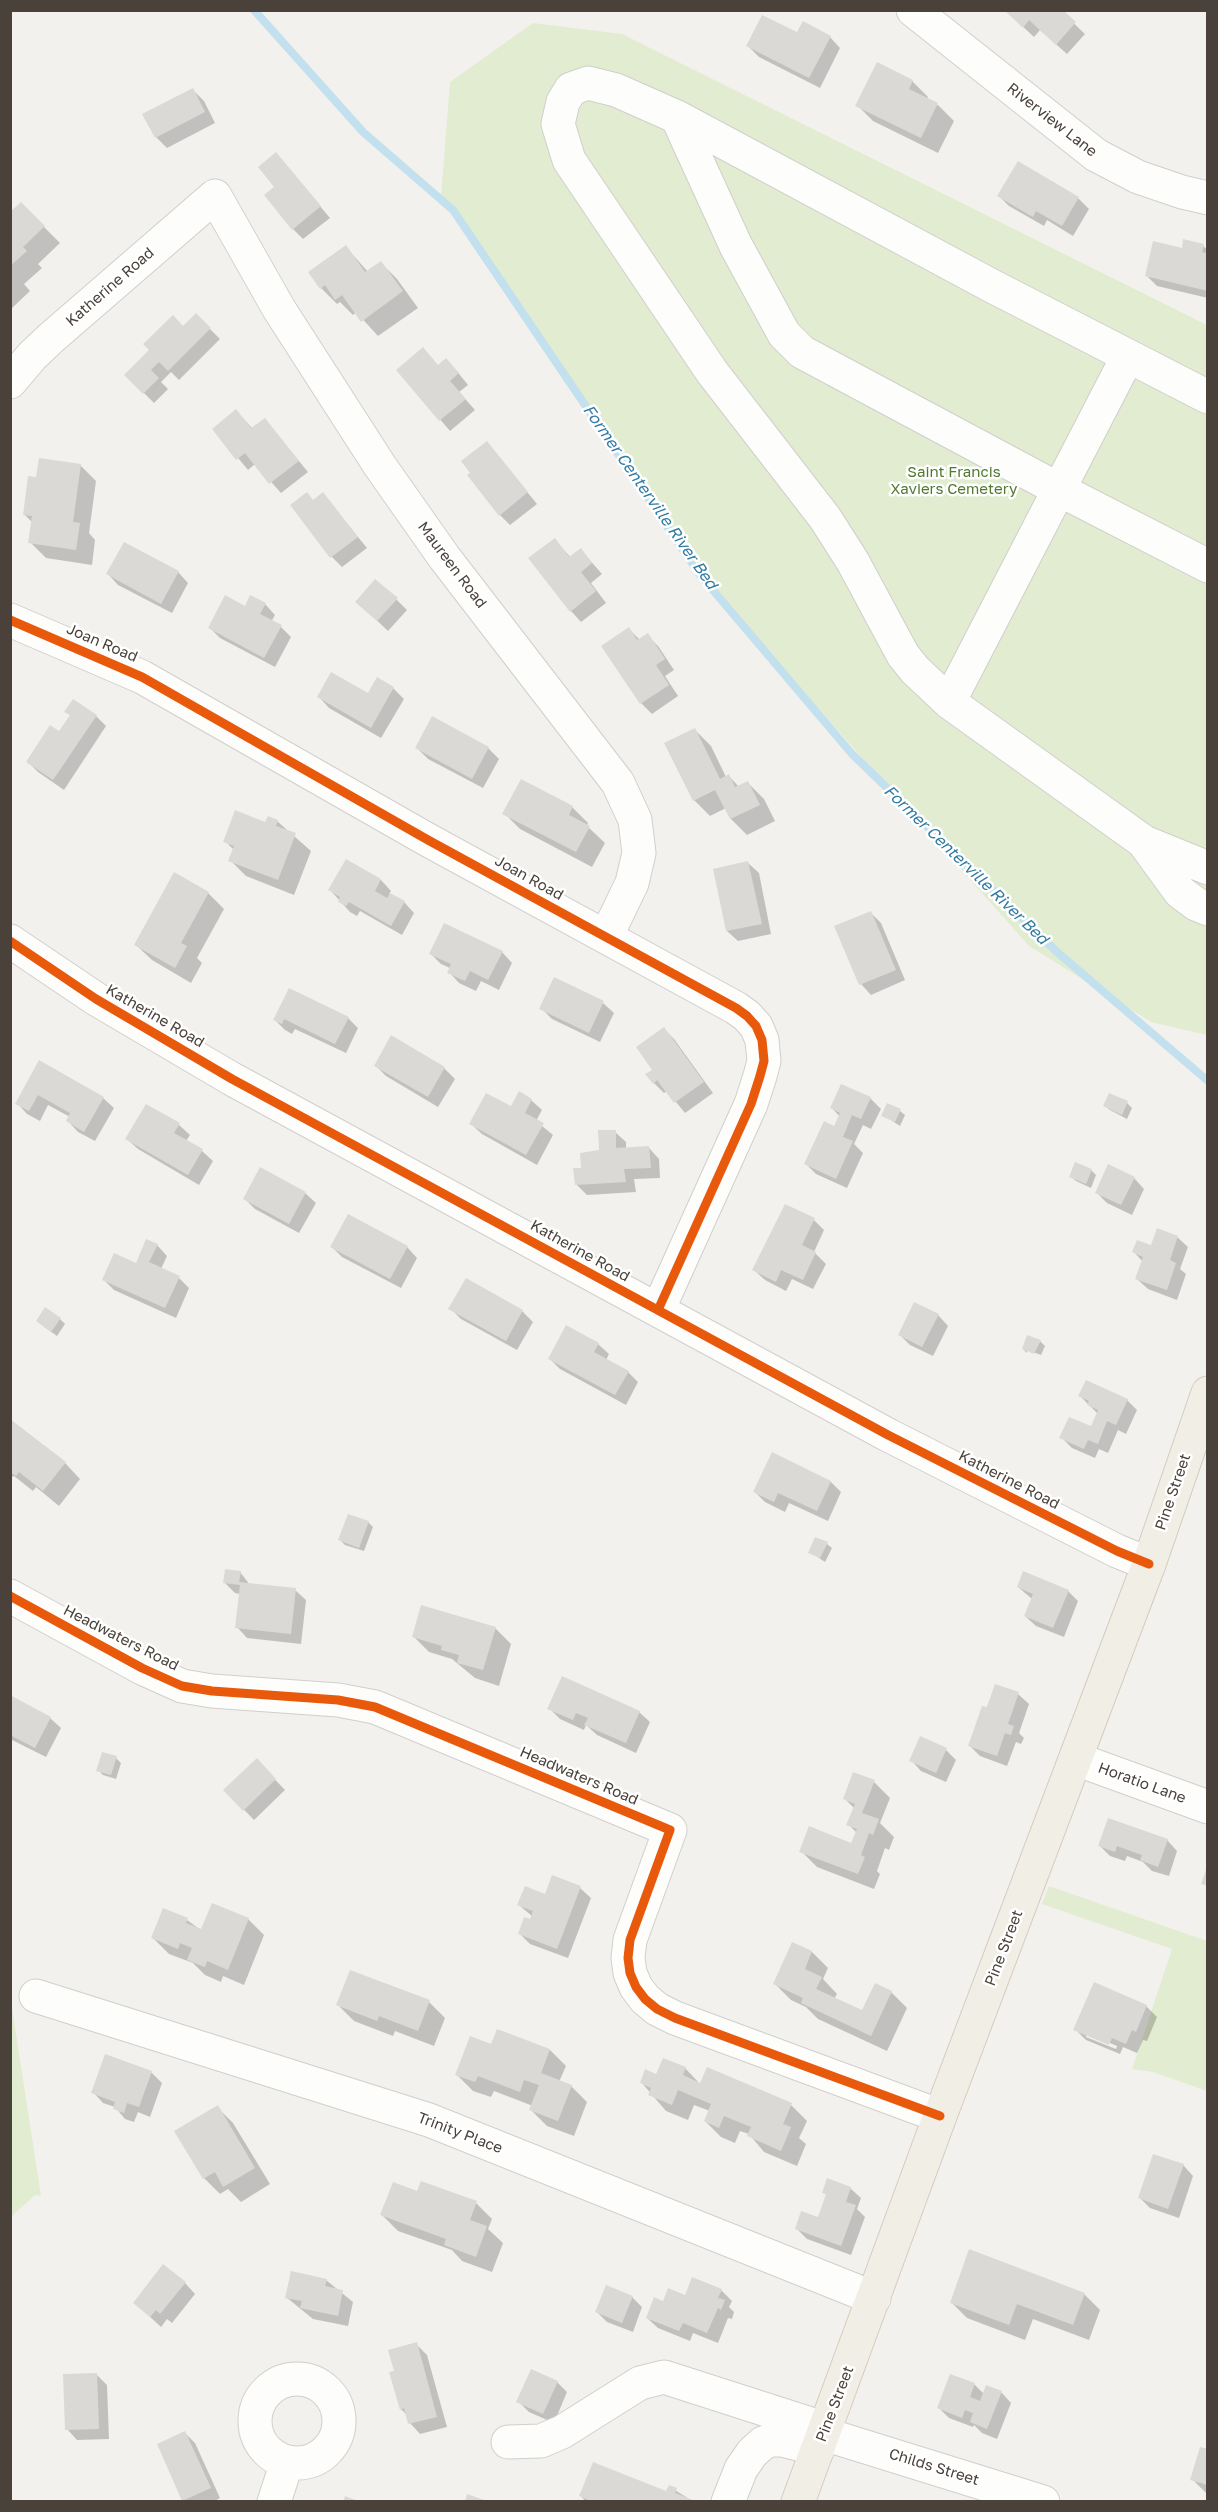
<!DOCTYPE html>
<style>
body{margin:0}
#map{position:relative;width:1218px;height:2512px;overflow:hidden;background:#f3f1ee;font-family:"Golos Text",sans-serif}
canvas{display:block}
.frame{position:absolute;inset:0;border:12px solid #4a423a;pointer-events:none}
</style>
<div id="map">
<canvas width="1218" height="2512"></canvas>
<div class="frame"></div>
</div>
<script>
const context = document.querySelector('canvas').getContext('2d');
context.lineJoin = 'round';
function fill(path, color) { context.fillStyle = color; context.fill(path, 'evenodd'); }
const poly = rows => new Path2D(rows.map(r => 'M' + r).join(''));
function trace(path, color, width, dash) { context.strokeStyle = color; context.lineWidth = width; context.lineCap = dash ? 'butt' : 'round'; context.setLineDash(dash || []); context.stroke(path); }
function drawText(font, color, halo, rows, align = 'center') {
  context.font = font + ' "Golos Text",sans-serif'; context.lineWidth = 5; context.setLineDash([]); context.textBaseline = 'middle'; context.strokeStyle = halo; context.fillStyle = color; for (const [text, x, y, turn = 0] of rows) {
    context.save(); context.translate(x, y); context.rotate((+turn || 0) * Math.PI / 180); context.textAlign = isNaN(turn) ? turn : align; if (halo) context.strokeText(text, 0, 0); context.fillText(text, 0, 0); context.restore();
  }
}
fill(poly([
 [533,23,622,34,1207,325,1207,1035,1151,1022,1029,946,722,600,441,197,450,82],
 [1049,1886,1207,1941,1207,2091,1153,2072,1132,2069,1172,1949,1042,1904],
 [11,2001,41,2196,35,2195,11,2217]
]), '#e2ecd0');
fill(poly([
 [1005,10,1060,10,1085,34,1067,54,1040,30,1034,37],
 [798,34,830,37,840,48,820,88,759,57,748,46],
 [912,81,928,97,927,99,938,105,954,121,938,153,873,121,857,105],
 [193,90,204,101,215,123,167,148,156,137],
 [276,154,330,218,303,239,293,229,276,187],
 [999,196,1078,198,1089,209,1073,236,1047,220,1044,226,1009,206],
 [21,204,60,243,38,264,42,268,24,284,30,291,11,309,10,214],
 [1203,246,1208,250,1208,298,1157,286,1146,275,1183,250],
 [346,247,368,272,381,263,397,279,418,308,378,336,356,312,353,315,340,302,337,304,321,288],
 [196,315,220,339,179,380,171,372,161,382,168,389,154,403,126,375],
 [439,366,456,370,468,385,459,392,475,410,450,431,398,370],
 [236,411,253,429,265,420,308,472,281,493,255,464,248,470,214,429],
 [487,443,537,504,510,525,500,515],
 [80,465,96,481,89,533,95,540,92,565,46,558,30,542,33,523,24,514,38,478],
 [323,494,367,548,342,567,332,557,314,501],
 [555,540,571,558,581,550,602,574,591,583,606,603,581,622,571,611],
 [178,572,188,583,172,613,118,585,108,574],
 [396,599,407,610,388,631,368,612],
 [265,604,275,615,271,622,281,627,291,637,275,667,220,638,210,628,245,608],
 [629,629,640,640,647,635,658,646,674,670,665,676,678,696,652,714,641,703,603,646],
 [393,688,404,699,381,738,329,708,319,697,368,695],
 [66,711,96,716,106,726,64,790,38,772,28,762,60,733,71,716],
 [695,730,711,746,726,777,729,776,739,787,748,783,764,799,775,821,747,835,731,819,726,808,710,816,694,800],
 [417,748,488,748,499,759,483,788,428,759],
 [572,807,588,823,587,826,605,843,592,867,520,829,504,813],
 [277,821,311,851,294,895,246,876,230,860,234,850,225,841],
 [346,861,381,880,391,891,389,894,404,902,414,913,402,935,360,911,357,916,350,912,330,890],
 [748,863,759,873,771,934,738,941,727,931],
 [208,893,224,909,197,958,202,963,191,983,152,960,136,945],
 [871,913,881,923,905,980,871,995,861,984,836,927],
 [502,952,512,963,499,990,481,981,476,991,459,983,449,972,450,968,441,964,430,953],
 [555,979,603,1003,614,1013,600,1042,552,1019,541,1008],
 [289,990,348,1018,358,1028,346,1053,295,1029,292,1034,285,1030,275,1020],
 [664,1029,674,1039,713,1093,685,1113,667,1091,664,1093,654,1083,654,1070],
 [40,1062,103,1098,114,1108,95,1141,78,1132,68,1121,70,1117,48,1105,40,1121,27,1114,17,1103],
 [375,1065,444,1068,455,1079,438,1107,386,1076],
 [1110,1095,1127,1103,1132,1108,1127,1119,1110,1110,1105,1106],
 [870,1098,881,1109,871,1129,863,1125,854,1144,863,1153,847,1188,816,1174,806,1164,835,1128,840,1117,832,1108],
 [531,1100,542,1110,536,1121,553,1135,537,1165,482,1134,471,1124],
 [147,1106,179,1125,190,1135,186,1141,202,1151,213,1161,199,1185,138,1149,127,1139],
 [900,1111,905,1115,900,1126,883,1115],
 [615,1132,626,1142,626,1149,649,1148,659,1159,660,1178,634,1179,636,1192,587,1195,576,1184,583,1169,600,1151],
 [1091,1170,1096,1175,1091,1188,1076,1181,1071,1177],
 [1134,1178,1144,1189,1132,1215,1107,1203,1097,1193],
 [305,1193,316,1203,299,1233,255,1209,245,1199],
 [814,1220,824,1230,814,1252,826,1264,813,1289,792,1279,786,1291,765,1280,754,1270],
 [1177,1237,1188,1247,1180,1269,1186,1274,1177,1300,1148,1289,1137,1279,1143,1262,1134,1252],
 [157,1245,167,1256,161,1269,179,1278,189,1288,176,1318,114,1290,104,1280,136,1265],
 [332,1247,407,1247,417,1258,401,1288,342,1257],
 [466,1280,522,1311,533,1322,517,1350,461,1319,450,1308],
 [938,1315,948,1326,933,1356,910,1345,899,1334],
 [60,1319,65,1324,57,1336,43,1326],
 [1040,1341,1045,1346,1041,1355,1027,1350,1027,1353,1023,1349],
 [598,1344,609,1354,606,1360,628,1372,638,1382,626,1405,560,1369,550,1359],
 [1080,1396,1127,1400,1137,1410,1126,1434,1118,1430,1108,1453,1099,1449,1095,1458,1072,1448,1061,1437,1091,1428,1098,1414],
 [10,1420,65,1463,80,1479,59,1506,36,1487,33,1491,14,1476,10,1478],
 [831,1482,841,1492,828,1521,789,1503,785,1512,765,1502,755,1492],
 [368,1522,373,1527,364,1551,345,1545,340,1540],
 [827,1544,832,1548,825,1562,810,1552],
 [240,1572,250,1585,295,1590,306,1600,301,1644,247,1638,237,1627,240,1594,235,1593,225,1583],
 [1018,1587,1068,1591,1078,1601,1064,1637,1036,1626,1025,1616,1032,1599],
 [495,1628,511,1644,499,1686,475,1678,452,1659,429,1652,413,1636],
 [996,1686,1018,1694,1029,1704,1019,1733,1024,1738,1021,1744,1016,1742,1007,1766,980,1756,970,1746],
 [10,1697,50,1718,61,1728,46,1757,10,1739],
 [549,1708,639,1712,650,1722,636,1753,597,1735,586,1725,584,1730,560,1719],
 [946,1750,956,1760,946,1782,921,1771,911,1760],
 [116,1758,121,1763,116,1779,103,1775,98,1770],
 [257,1761,285,1790,254,1820,225,1790],
 [874,1782,890,1798,880,1823,894,1837,889,1850,885,1848,877,1871,880,1874,874,1889,817,1867,801,1851,852,1845,857,1833,848,1824,855,1809,845,1799],
 [1167,1840,1177,1851,1169,1876,1152,1871,1143,1862,1127,1856,1125,1861,1110,1856,1100,1846],
 [553,1877,580,1888,591,1898,568,1958,530,1944,519,1933,533,1917,519,1905,546,1896],
 [248,1919,264,1935,244,1985,223,1976,221,1982,205,1975,193,1963,169,1954,153,1938,187,1920,202,1931],
 [793,1944,812,1952,828,1968,823,1979,837,1994,834,1999,863,2012,891,1992,907,2008,887,2051,818,2019,806,2007,791,2000,775,1984],
 [429,2002,445,2018,434,2046,395,2031,393,2036,354,2021,338,2005],
 [1146,2006,1157,2017,1147,2041,1143,2040,1137,2053,1123,2047,1120,2054,1086,2040,1075,2029],
 [1086,2033,1117,2046,1116,2049,1086,2037],
 [492,2046,550,2050,566,2066,559,2082,571,2086,587,2102,574,2136,547,2126,531,2110,533,2106,494,2091,491,2097,473,2091,457,2075],
 [106,2056,152,2073,162,2083,150,2117,138,2112,134,2122,125,2119,115,2107,103,2103,93,2092],
 [685,2068,701,2085,791,2105,807,2121,799,2138,806,2144,797,2166,764,2152,749,2134,740,2131,735,2143,721,2137,705,2121,710,2111,694,2105,688,2120,666,2111,641,2082],
 [217,2107,233,2123,270,2184,241,2202,228,2189,220,2194,204,2178,176,2132],
 [1183,2165,1193,2176,1179,2218,1150,2208,1140,2198],
 [850,2188,861,2198,857,2209,865,2217,851,2255,807,2239,797,2229,819,2219,827,2196,824,2192],
 [418,2193,476,2203,492,2219,488,2229,503,2243,492,2272,462,2261,452,2250,398,2231,382,2215],
 [326,2280,353,2302,348,2326,313,2319,286,2297],
 [185,2283,195,2294,172,2323,167,2319,161,2327,135,2303],
 [721,2290,732,2301,729,2307,734,2312,732,2319,728,2318,718,2343,693,2333,690,2341,658,2328,647,2318,664,2303],
 [1084,2294,1100,2310,1089,2340,1033,2319,1025,2340,967,2318,951,2302],
 [632,2297,642,2307,633,2332,607,2322,597,2312],
 [416,2344,427,2355,447,2427,420,2434,410,2423,407,2415,401,2409],
 [96,2374,107,2385,109,2439,77,2440,67,2429],
 [557,2382,567,2392,554,2423,529,2412,518,2401],
 [974,2384,984,2394,1001,2392,1011,2403,997,2439,982,2433,974,2425,973,2427,949,2418,939,2408],
 [185,2433,195,2443,220,2498,213,2502,184,2500],
 [1208,2451,1208,2495,1192,2479],
 [670,2487,694,2502,586,2502,581,2496,667,2493]
]), '#0003');
trace(poly([
 [254,10,363,132,453,210,700,575,852,754,1057,952,1208,1081]
]), '#c2e0ee', 8);
fill(poly([
 [1004,10,1063,10,1076,22,1056,45,1029,20,1023,28],
 [762,15,797,32,803,21,831,36,809,78,746,46],
 [877,62,913,80,909,89,938,103,921,138,855,106],
 [193,88,205,112,155,138,142,114],
 [276,152,321,206,292,230,264,195,274,187,258,167],
 [1018,161,1079,197,1062,226,1036,211,1033,217,997,196],
 [21,202,45,226,23,247,27,251,10,266,10,212],
 [1183,239,1204,244,1202,252,1208,254,1208,291,1145,276,1153,241,1182,248],
 [346,245,365,272,381,261,403,291,361,322,342,295,335,300,325,285,320,289,308,272],
 [196,313,211,328,168,371,159,362,151,370,159,378,143,394,124,375,149,350,143,344,173,315,183,326],
 [423,347,438,365,446,358,459,373,450,381,466,399,439,421,396,370],
 [236,409,251,428,265,418,299,461,269,484,245,453,236,460,212,429],
 [487,441,528,492,499,516,467,475,470,473,461,461],
 [39,458,81,464,73,522,80,523,76,550,28,543,32,516,23,515,28,476,36,477],
 [307,492,313,500,323,492,358,537,330,558,290,505],
 [555,538,569,557,581,548,592,563,581,572,596,591,570,612,528,558],
 [124,542,179,571,161,604,106,574],
 [375,579,398,598,377,621,355,602],
 [225,595,245,606,250,595,266,603,260,614,282,625,264,658,208,628],
 [629,627,637,640,648,633,665,659,656,665,669,685,640,704,601,646],
 [331,672,368,693,377,677,394,687,371,728,317,697],
 [73,699,97,715,53,780,26,762,50,725,59,731,70,715,64,712],
 [432,716,489,747,472,779,415,748],
 [695,728,720,779,729,774,735,787,748,781,760,805,730,819,715,790,693,801,664,743],
 [521,779,573,806,569,815,590,826,576,852,502,814],
 [235,810,265,822,268,816,278,820,276,826,296,833,278,880,228,861,234,846,223,842],
 [346,859,381,879,375,891,387,898,390,893,405,901,391,926,349,902,346,906,338,902,340,897,328,890],
 [748,861,762,924,726,931,713,869],
 [174,872,209,892,181,943,187,946,175,968,134,945],
 [871,911,896,970,859,985,834,926],
 [444,923,503,951,488,980,470,971,465,981,447,973,451,964,429,954],
 [554,977,604,1001,589,1033,539,1009],
 [289,988,349,1017,335,1044,284,1019,282,1024,273,1020],
 [664,1027,704,1082,674,1103,657,1080,653,1084,645,1074,652,1070,636,1047],
 [391,1035,445,1067,428,1097,374,1066],
 [39,1060,104,1097,84,1132,66,1121,70,1113,38,1095,29,1111,15,1104],
 [841,1084,871,1097,861,1119,852,1115,843,1137,853,1141,836,1179,804,1164,824,1121,834,1126,840,1113,830,1108],
 [519,1091,532,1099,525,1113,544,1123,526,1155,469,1124,486,1093,511,1106],
 [1109,1093,1128,1101,1122,1115,1103,1106],
 [887,1103,901,1109,895,1122,881,1116],
 [146,1104,180,1123,174,1133,203,1149,188,1175,125,1139],
 [598,1130,616,1130,616,1148,649,1146,651,1168,624,1169,626,1182,575,1185,573,1168,581,1168,580,1153,599,1150],
 [1075,1162,1092,1169,1086,1184,1069,1177],
 [1108,1164,1135,1177,1121,1205,1095,1193],
 [260,1167,306,1192,289,1224,243,1199],
 [785,1204,815,1218,802,1245,816,1252,803,1280,781,1270,776,1282,752,1270],
 [348,1214,408,1246,390,1279,330,1247],
 [1157,1228,1178,1236,1170,1260,1176,1263,1167,1290,1135,1279,1143,1257,1132,1252,1137,1240,1151,1245],
 [146,1239,158,1244,149,1262,180,1276,165,1308,102,1280,114,1253,136,1263],
 [466,1278,523,1310,506,1341,448,1309],
 [914,1302,939,1314,922,1347,898,1335],
 [45,1307,61,1318,51,1332,36,1321],
 [566,1325,599,1343,594,1352,629,1371,615,1395,548,1359],
 [1027,1335,1041,1340,1034,1354,1022,1349],
 [1086,1380,1128,1399,1116,1425,1107,1421,1098,1444,1088,1440,1084,1449,1059,1438,1069,1417,1091,1426,1098,1410,1087,1405,1089,1401,1078,1396],
 [10,1419,66,1462,43,1491,19,1472,16,1476,10,1472],
 [772,1452,831,1481,817,1511,778,1493,774,1502,753,1492],
 [348,1514,369,1521,359,1548,338,1540],
 [815,1537,828,1542,820,1558,808,1553],
 [225,1569,241,1571,239,1582,296,1588,291,1634,235,1628,240,1585,223,1583],
 [1023,1571,1069,1590,1053,1628,1024,1616,1033,1594,1017,1587],
 [421,1605,496,1627,483,1670,457,1663,459,1655,441,1650,442,1646,412,1637],
 [562,1676,640,1711,626,1743,584,1725,588,1718,576,1713,573,1720,547,1709],
 [995,1684,1019,1692,1008,1724,1014,1726,1011,1735,1005,1733,997,1756,968,1746,982,1706,987,1707],
 [10,1695,51,1717,35,1748,10,1735],
 [920,1736,947,1748,936,1773,909,1761],
 [102,1752,117,1756,111,1775,96,1771],
 [257,1758,276,1779,243,1811,223,1790],
 [853,1772,875,1780,862,1813,879,1819,873,1835,869,1833,861,1855,865,1857,858,1874,799,1852,809,1826,851,1843,857,1829,846,1825,855,1804,843,1799],
 [1108,1818,1168,1839,1158,1867,1140,1860,1142,1855,1117,1846,1115,1852,1098,1846],
 [1207,1867,1208,1867,1208,1886,1201,1884],
 [552,1875,581,1886,557,1949,518,1934,524,1917,530,1919,533,1911,517,1905,525,1886,545,1894],
 [212,1903,249,1918,228,1970,207,1961,205,1967,187,1960,192,1948,180,1943,178,1949,151,1938,163,1908,188,1918,186,1923,201,1929],
 [792,1942,812,1951,805,1969,822,1977,816,1989,862,2010,875,1983,892,1991,871,2036,801,2003,803,1998,773,1984],
 [350,1970,430,2000,418,2031,379,2016,377,2021,336,2005],
 [1094,1982,1147,2005,1136,2032,1132,2030,1126,2044,1112,2038,1109,2045,1073,2030],
 [497,2029,550,2049,541,2073,572,2085,558,2121,529,2110,539,2085,524,2080,520,2092,478,2076,475,2082,455,2075,470,2036,491,2044],
 [105,2054,152,2071,139,2107,127,2103,124,2113,113,2109,115,2102,91,2093],
 [663,2058,686,2067,683,2075,700,2083,707,2067,792,2103,783,2124,791,2127,781,2151,747,2136,751,2127,724,2116,719,2128,704,2121,711,2104,678,2090,672,2105,648,2095,651,2088,640,2083,645,2069,656,2074],
 [218,2105,255,2168,223,2187,215,2172,203,2179,174,2131],
 [1153,2154,1184,2164,1168,2209,1138,2198],
 [827,2178,851,2187,846,2202,856,2205,841,2246,795,2229,801,2211,818,2217,826,2194,822,2193],
 [421,2181,477,2201,470,2220,487,2226,476,2257,444,2245,446,2239,380,2215,393,2182,417,2191],
 [969,2249,1085,2293,1073,2325,1017,2304,1009,2325,950,2303],
 [163,2264,186,2282,160,2314,156,2310,150,2317,133,2303],
 [291,2271,327,2279,325,2286,343,2290,338,2316,300,2308,302,2301,285,2298],
 [692,2277,722,2289,718,2298,725,2300,721,2310,718,2308,707,2333,683,2323,679,2331,646,2318,654,2297,663,2301,668,2288,685,2295],
 [606,2285,633,2296,622,2323,595,2312],
 [417,2342,437,2417,408,2424,404,2408,400,2410,389,2372,394,2371,388,2350],
 [531,2369,558,2381,543,2414,516,2402],
 [97,2373,99,2429,65,2430,63,2374],
 [950,2374,975,2383,970,2397,980,2401,986,2385,1002,2391,987,2429,970,2422,973,2413,965,2410,962,2418,937,2408],
 [185,2431,211,2488,182,2501,157,2444],
 [1200,2447,1208,2449,1208,2485,1190,2480],
 [593,2462,666,2491,669,2485,677,2488,675,2493,698,2502,593,2502,579,2496],
 [467,2494,487,2501,487,2502,465,2502],
 [345,2496,358,2501,358,2502,343,2502]
]), '#dbd9d5');
const minor = poly([
 [913,10,1096,155,1138,177,1182,192,1208,198],
 [677,117,736,246,784,334,802,352,1058,489,1208,566],
 [10,382,32,356,51,338,215,196,279,309,380,466,444,557,618,783,635,820,639,853,632,883,606,937],
 [1208,397,992,286,677,117,616,90,588,83,571,89,563,102,558,124,569,160,712,372,825,518,853,562,903,655,915,670,949,702,1144,842,1208,868],
 [10,620,142,677,428,840,736,1008,747,1016,756,1026,762,1040,764,1061,760,1076,751,1104,658,1310],
 [949,702,1128,356],
 [1145,844,1180,892,1196,904,1208,909],
 [10,941,96,999,232,1079,888,1435,1117,1551,1149,1564],
 [10,1596,142,1668,182,1686,212,1691,338,1700,375,1707,670,1830,630,1940,628,1958,630,1973,636,1987,645,1999,657,2009,675,2018,940,2116],
 [1076,1759,1208,1807],
 [36,1996,429,2120,874,2298],
 '255 2421a42 42 0 1 1 84 0a42 42 0 1 1-84 0Z',
 [824,2434,1043,2502],
 [508,2442,541,2441,562,2432,640,2383,664,2377,826,2429],
 [274,2502,287,2462],
 [728,2502,741,2469,752,2453,763,2443,771,2440,782,2440,818,2449]
]);
const major = poly([
 [798,2502,940,2116,1149,1564,1208,1393]
]);
trace(minor, '#d1cfcc', 35);
trace(major, '#d4ccbd', 35);
trace(minor, '#fdfdfc', 33);
trace(major, '#f1eee6', 33);
trace(poly([
 [10,620,142,677,428,840,736,1008,747,1016,756,1026,762,1040,764,1061,760,1076,751,1104,658,1310],
 [10,941,96,999,232,1079,888,1435,1117,1551,1149,1564],
 [10,1596,142,1668,182,1686,212,1691,338,1700,375,1707,670,1830,630,1940,628,1958,630,1973,636,1987,645,1999,657,2009,675,2018,940,2116]
]), '#e8590c', 9);
drawText('15px', '#4a423a', '#fff', [
 ["Riverview Lane",1052,120,38],
 ["Katherine Road",110,287,-41],
 ["Maureen Road",452,565,53],
 ["Joan Road",102,643,23],
 ["Joan Road",529,878,29],
 ["Katherine Road",155,1016,30],
 ["Katherine Road",580,1251,29],
 ["Katherine Road",1009,1480,27],
 ["Pine Street",1173,1492,-71],
 ["Headwaters Road",121,1638,27],
 ["Headwaters Road",579,1776,23],
 ["Horatio Lane",1142,1783,20],
 ["Pine Street",1004,1948,-69],
 ["Trinity Place",460,2133,21],
 ["Pine Street",835,2404,-69],
 ["Childs Street",934,2467,17]
]);
drawText('15px', '#517a2f', '#fff', [
 ["Saint Francis",954,472],
 ["Xaviers Cemetery",954,489]
]);
drawText('italic 16px', '#327ba2', '#fff', [
 ["Former Centerville River Bed",650,497,55],
 ["Former Centerville River Bed",966,865,44]
]);
</script>
